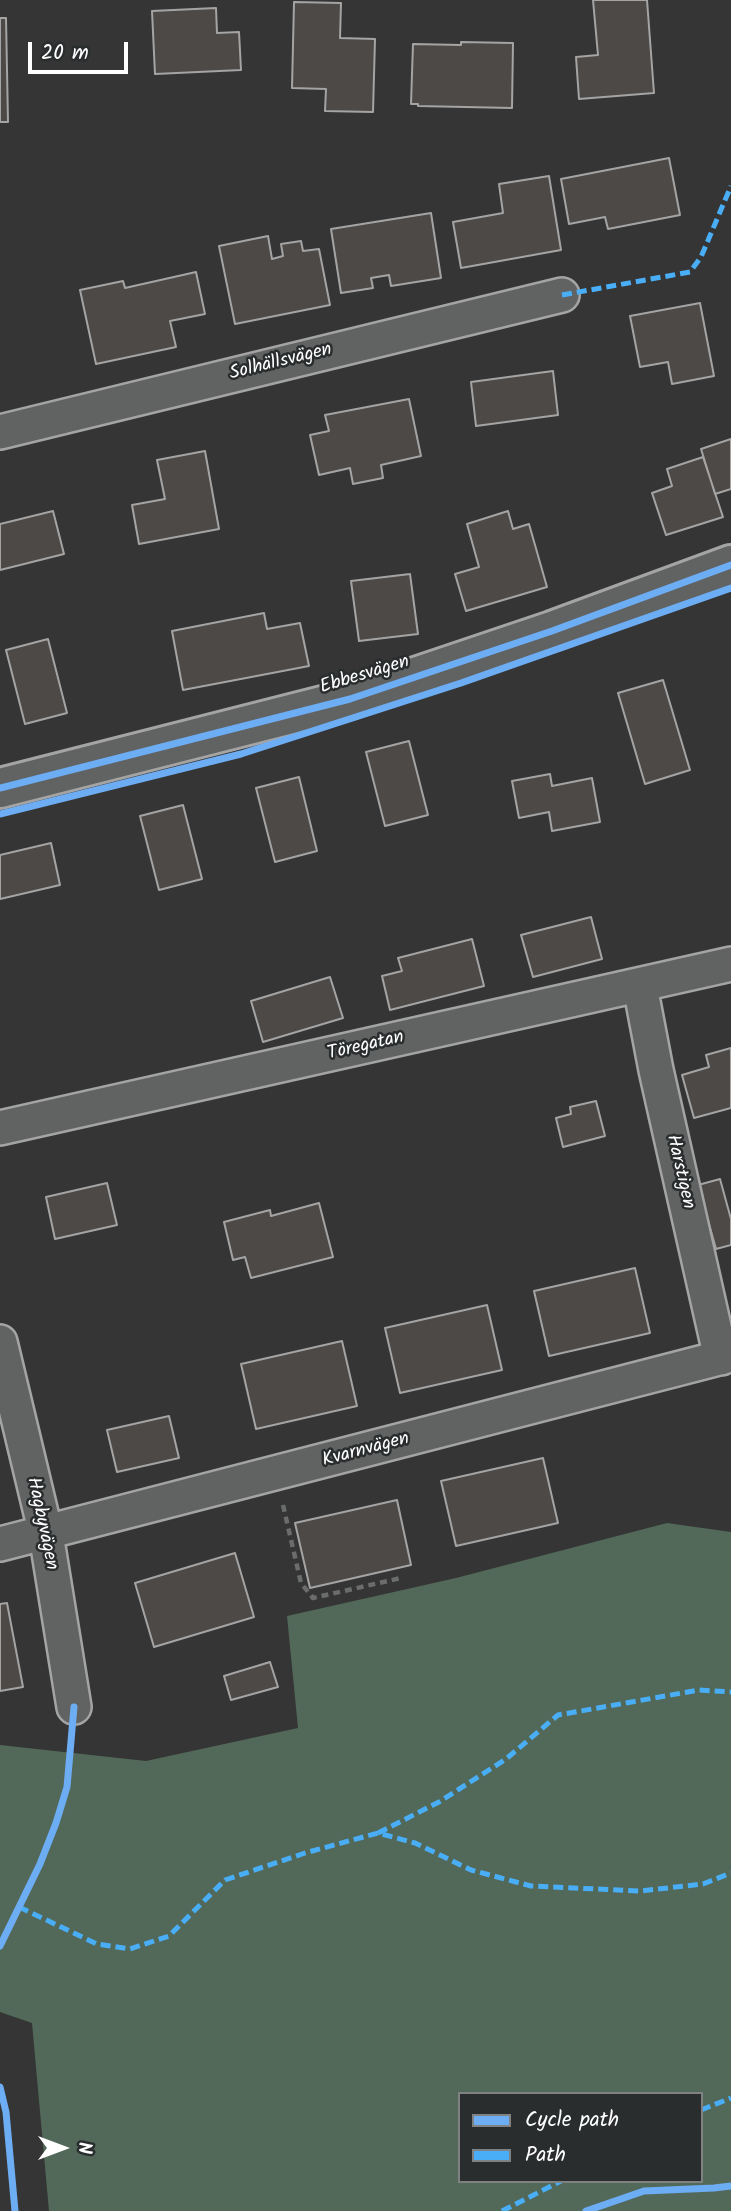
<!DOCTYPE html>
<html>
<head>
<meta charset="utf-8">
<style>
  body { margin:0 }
  #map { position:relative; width:731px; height:2211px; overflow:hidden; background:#353535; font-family:Kalam,sans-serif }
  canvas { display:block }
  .legend { position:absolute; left:458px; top:2092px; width:245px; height:91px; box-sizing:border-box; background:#2a2d2e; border:2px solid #7f8182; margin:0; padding:9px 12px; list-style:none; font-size:21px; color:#fff }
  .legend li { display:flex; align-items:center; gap:14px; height:35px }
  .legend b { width:35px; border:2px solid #7f8182 }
  .north { position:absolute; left:28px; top:2113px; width:70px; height:70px; -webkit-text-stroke:5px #2a2d2e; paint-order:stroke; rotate:90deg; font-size:19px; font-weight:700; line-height:28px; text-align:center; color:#fff }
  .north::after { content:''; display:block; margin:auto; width:24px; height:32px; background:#fff; clip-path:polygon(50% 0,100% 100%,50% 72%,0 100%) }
  .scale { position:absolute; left:28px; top:42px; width:100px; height:32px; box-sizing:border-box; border:4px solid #fff; border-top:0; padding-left:9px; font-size:21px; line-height:24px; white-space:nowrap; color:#fff; -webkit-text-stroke:5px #2a2d2e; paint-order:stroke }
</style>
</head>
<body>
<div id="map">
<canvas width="731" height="2211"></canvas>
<ul class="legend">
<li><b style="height:9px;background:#6dadf4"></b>Cycle path</li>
<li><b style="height:9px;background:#49aef6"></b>Path</li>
</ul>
<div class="north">N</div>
<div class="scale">20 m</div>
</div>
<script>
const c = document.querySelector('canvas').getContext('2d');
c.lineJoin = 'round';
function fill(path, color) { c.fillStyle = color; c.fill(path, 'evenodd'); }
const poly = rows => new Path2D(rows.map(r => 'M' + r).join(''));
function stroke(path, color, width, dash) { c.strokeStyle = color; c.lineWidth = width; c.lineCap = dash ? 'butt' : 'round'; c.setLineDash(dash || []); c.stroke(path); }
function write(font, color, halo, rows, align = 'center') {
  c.font = font + ' Kalam,sans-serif'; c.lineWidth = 5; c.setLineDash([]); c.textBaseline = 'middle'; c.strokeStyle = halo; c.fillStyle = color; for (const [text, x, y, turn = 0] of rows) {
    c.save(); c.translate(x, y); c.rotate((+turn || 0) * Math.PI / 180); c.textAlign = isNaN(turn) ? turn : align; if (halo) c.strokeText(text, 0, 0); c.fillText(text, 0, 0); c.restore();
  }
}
const green = poly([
  [667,1523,731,1532,731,2211,49,2211,32,2023,0,2012,0,1745,146,1761,298,1728,287,1616,456,1578],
  [460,2094,701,2094,701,2181,460,2181]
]);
const building = poly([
  [593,0,647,0,654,93,579,99,576,57,598,55,593,0],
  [294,2,341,3,340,38,375,39,373,112,325,111,326,89,292,88,294,2],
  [216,8,217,33,239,32,241,70,155,74,152,11,216,8],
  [0,18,6,18,8,122,0,122,0,18],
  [461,42,513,43,512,108,418,106,418,104,411,104,413,44,461,45,461,42],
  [669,158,680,215,608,229,605,217,569,224,561,179,669,158],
  [549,176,561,250,461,268,453,222,503,213,499,184,549,176],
  [431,213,441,278,391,286,389,275,371,278,373,288,341,293,331,229,431,213],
  [268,236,272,259,283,256,281,244,301,241,303,251,319,249,330,305,235,324,219,246,268,236],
  [196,272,205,314,170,321,176,347,96,364,80,290,123,281,125,288,196,272],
  [700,303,714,376,672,384,668,362,640,367,630,316,700,303],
  [553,371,558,415,476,426,471,382,553,371],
  [409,399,421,456,381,465,383,478,353,484,350,468,319,475,310,435,329,431,325,415,409,399],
  [731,439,731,489,715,494,701,449,731,439],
  [205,451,219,529,139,544,132,505,165,499,157,460,205,451],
  [703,457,723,517,666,535,652,493,672,486,667,469,703,457],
  [53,511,64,554,0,570,0,524,53,511],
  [508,511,513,529,529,524,547,587,466,611,455,574,479,567,467,524,508,511],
  [410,574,418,634,359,641,351,581,410,574],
  [264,613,267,629,300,623,309,666,183,690,172,631,264,613],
  [48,639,67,713,25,724,6,650,48,639],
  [663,680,690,770,645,784,618,693,663,680],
  [409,741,428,815,385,826,366,752,409,741],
  [550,774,552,786,592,778,600,822,552,831,549,812,519,818,512,781,550,774],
  [299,777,317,851,275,862,256,788,299,777],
  [183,805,202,879,159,890,140,816,183,805],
  [51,843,60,885,0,899,0,855,51,843],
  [591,917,602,959,533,977,521,935,591,917],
  [472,939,484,986,390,1010,382,976,402,971,398,958,472,939],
  [330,977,343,1018,263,1042,251,1001,330,977],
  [731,1048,731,1108,694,1118,682,1075,709,1067,706,1055,731,1048],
  [596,1101,605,1136,563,1147,556,1118,571,1114,570,1107,596,1101],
  [720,1179,731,1219,731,1245,716,1249,698,1185,720,1179],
  [107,1183,117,1225,55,1239,46,1197,107,1183],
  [319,1203,333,1257,251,1278,245,1257,233,1260,224,1222,270,1210,271,1216,319,1203],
  [635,1268,650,1333,549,1356,534,1291,635,1268],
  [487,1305,502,1370,400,1393,385,1328,487,1305],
  [342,1341,357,1406,256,1429,241,1364,342,1341],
  [169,1416,179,1458,117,1472,107,1430,169,1416],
  [543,1458,558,1523,456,1546,441,1481,543,1458],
  [397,1500,411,1565,310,1588,295,1523,397,1500],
  [235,1553,254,1617,154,1647,135,1583,235,1553],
  [7,1603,23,1687,0,1691,0,1604,7,1603],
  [270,1662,278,1687,231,1700,224,1676,270,1662]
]);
const path = poly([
  [283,1505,301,1583,313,1598,401,1578]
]);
const minor = poly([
  [0,432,562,295],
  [640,986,656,1070,721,1358],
  [0,1128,731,964],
  [0,1342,46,1534,74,1707],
  [0,1544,731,1355]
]);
const tertiary = poly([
  [0,788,350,699,552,631,731,565]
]);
const quiet = poly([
  [562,295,690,272,701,257,731,186],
  [378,1833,439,1802,506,1759,558,1715,699,1690,731,1692],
  [19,1907,97,1944,130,1949,169,1936,225,1880,305,1853,378,1833,415,1843,471,1870,531,1886,640,1891,703,1884,731,1873],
  [701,2110,731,2098],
  [502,2211,561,2181]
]);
const cycleway = poly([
  [0,788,350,699,552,631,731,565],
  [0,814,241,754,461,683,731,588],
  [0,1946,40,1864,56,1823,67,1787,74,1707],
  [0,2087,6,2112,15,2211],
  [586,2211,644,2191,714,2188,731,2186]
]);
const streetNames = [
  ["Solhällsvägen",281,363,-14],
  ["Ebbesvägen",365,676,-17],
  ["Töregatan",366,1047,-13],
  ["Harstigen",679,1172,77],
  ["Kvarnvägen",366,1451,-15],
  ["Hagbyvägen",41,1524,78]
];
fill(green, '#52695a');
fill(building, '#4c4947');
stroke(building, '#a4a4a4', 2);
stroke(minor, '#a4a4a4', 38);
stroke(tertiary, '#a4a4a4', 44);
stroke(path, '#6b6c6c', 4.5, [7, 5]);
stroke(minor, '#616262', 33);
stroke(tertiary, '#616262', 38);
stroke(quiet, '#49aef6', 5, [10, 5]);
stroke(cycleway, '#6dadf4', 7);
write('19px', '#fff', '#2a2d2e', streetNames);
</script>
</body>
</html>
